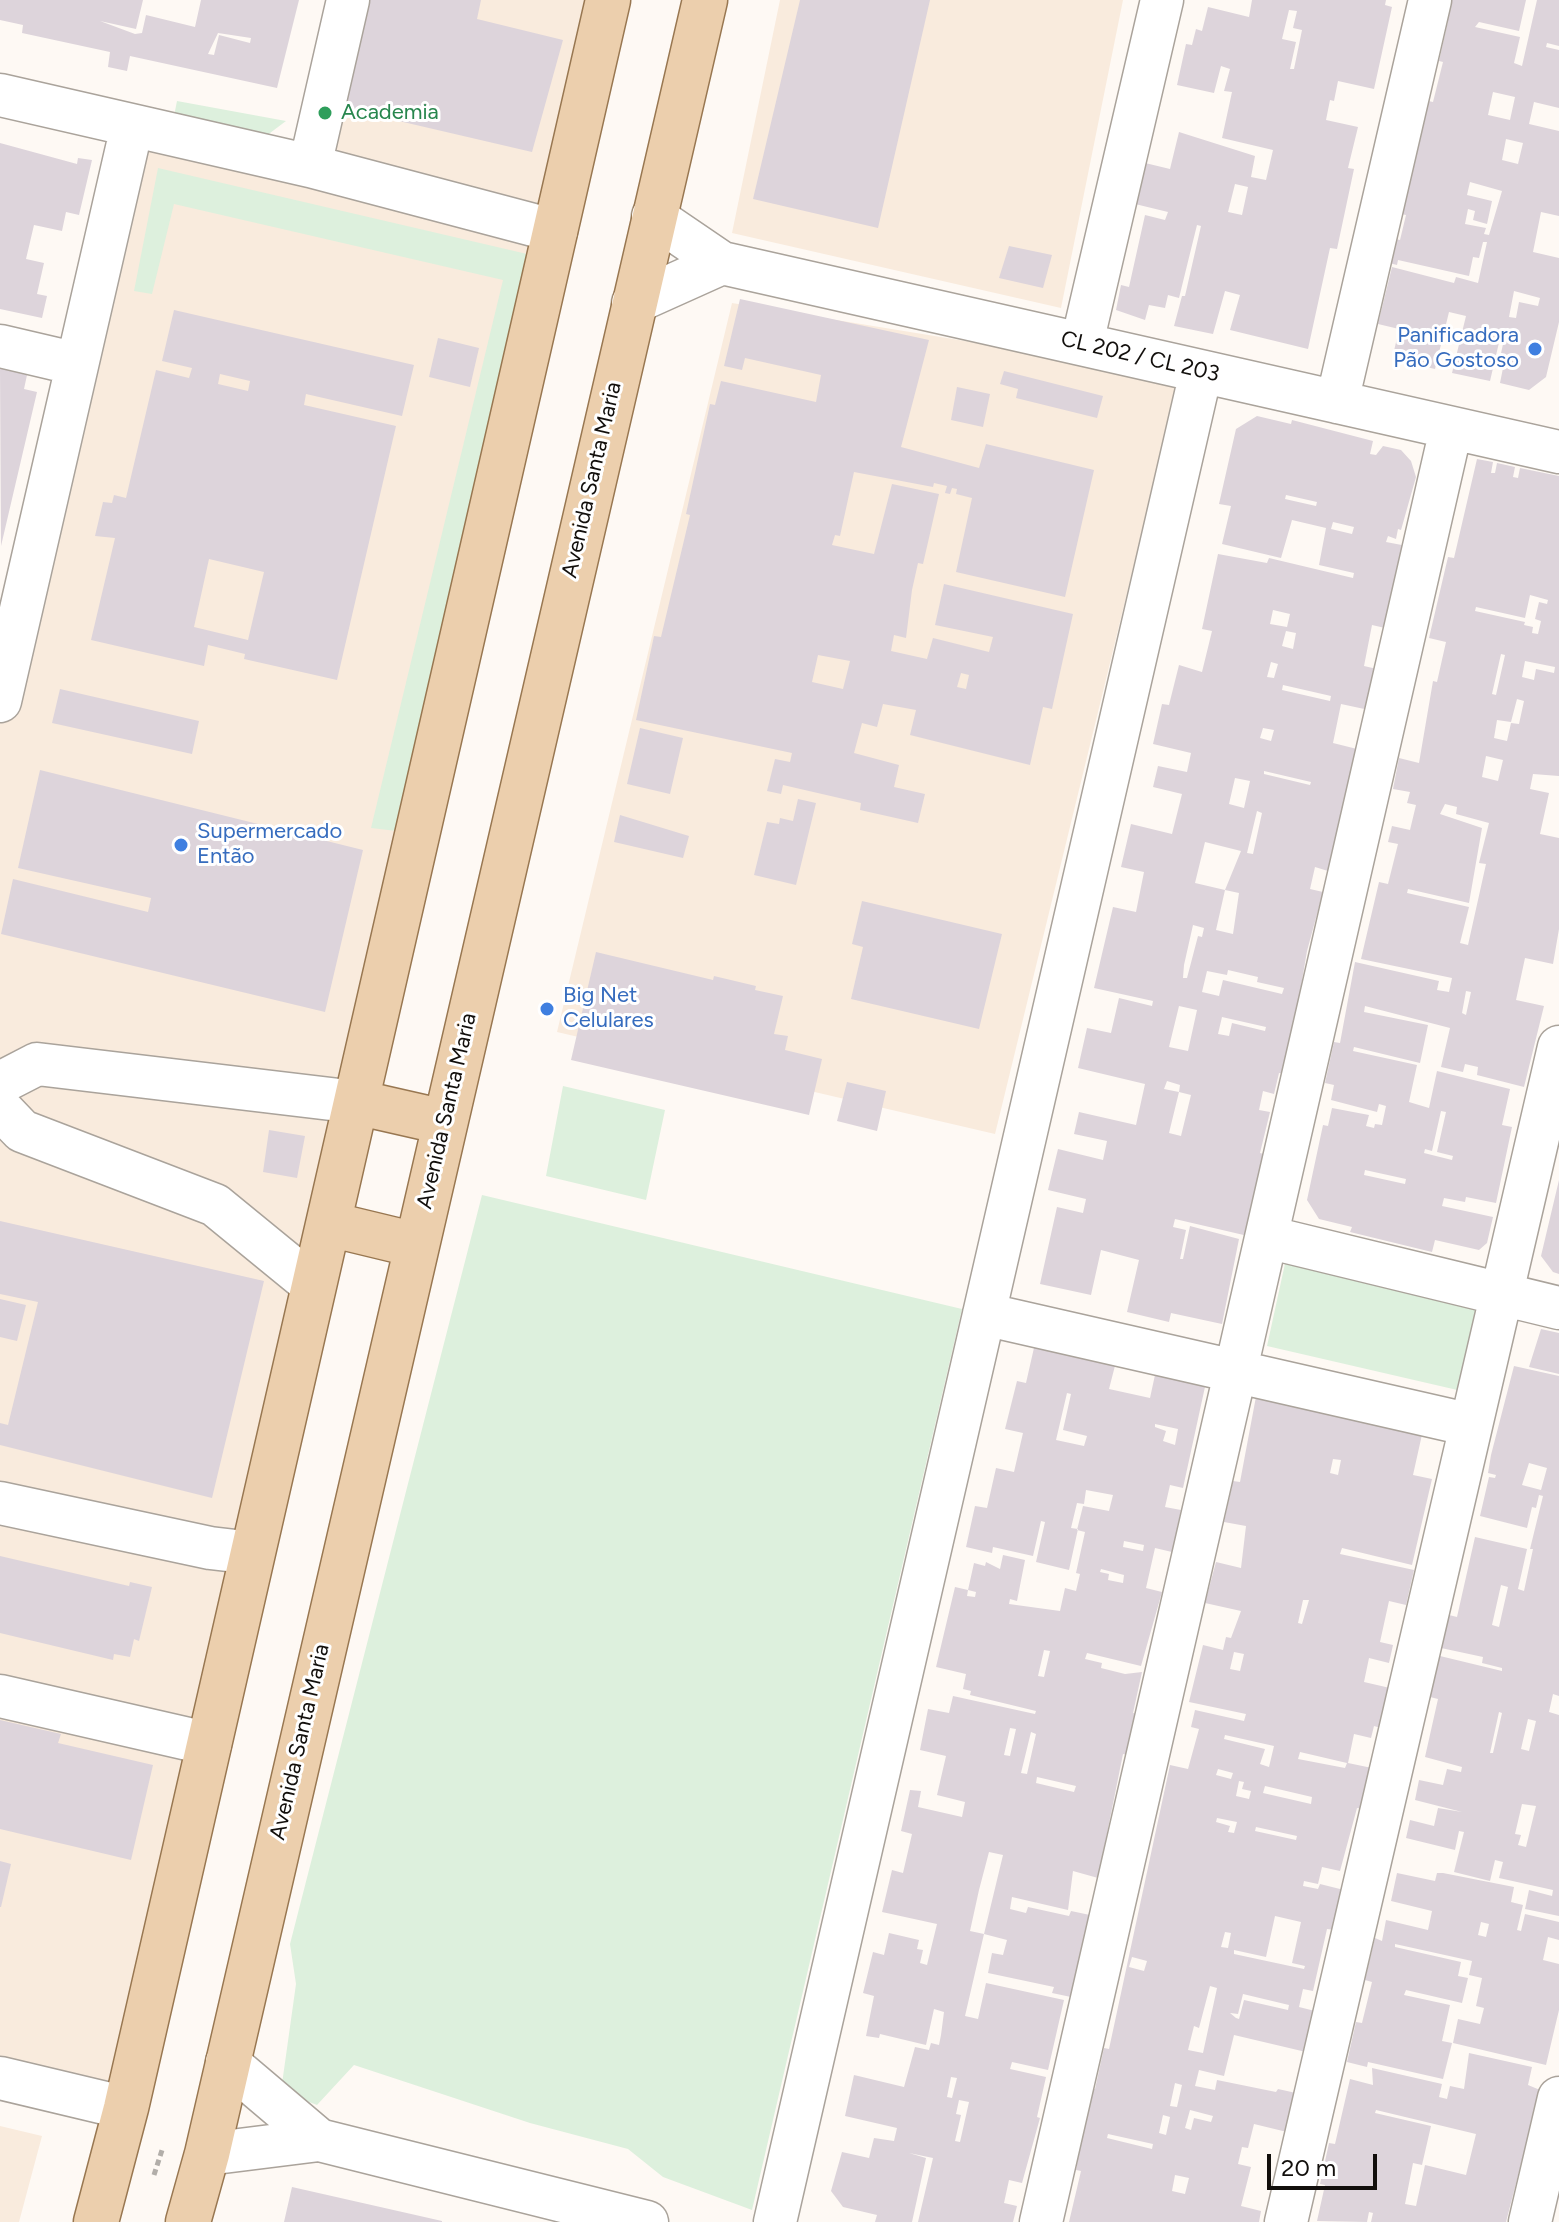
<!DOCTYPE html>
<html>
<head>
<meta charset="utf-8">
<style>
  body { margin:0 }
  #map { position:relative; width:1559px; height:2222px; overflow:hidden; background:#fef9f4; font-family:Figtree,sans-serif }
  canvas { display:block }
  .scale { position:absolute; left:1267px; top:2154px; width:110px; height:36px; box-sizing:border-box; border:4px solid #120f0c; border-top:0; padding-left:10px; font-size:24px; line-height:28px; white-space:nowrap; color:#120f0c; -webkit-text-stroke:6px #fff; paint-order:stroke }
</style>
</head>
<body>
<div id="map">
<canvas width="1559" height="2222"></canvas>
<div class="scale">20 m</div>
</div>
<script>
const c = document.querySelector('canvas').getContext('2d');
c.lineJoin = 'round';
function fill(path, color) { c.fillStyle = color; c.fill(path, 'evenodd'); }
const poly = rows => new Path2D(rows.map(r => 'M' + r).join(''));
function stroke(path, color, width, dash) { c.strokeStyle = color; c.lineWidth = width; c.lineCap = dash ? 'butt' : 'round'; c.setLineDash(dash || []); c.stroke(path); }
function write(font, color, halo, rows, align = 'center') {
  c.font = font + ' Figtree,sans-serif'; c.lineWidth = 6; c.setLineDash([]); c.textBaseline = 'middle'; c.strokeStyle = halo; c.fillStyle = color; for (const [text, x, y, turn = 0] of rows) {
    c.save(); c.translate(x, y); c.rotate((+turn || 0) * Math.PI / 180); c.textAlign = isNaN(turn) ? turn : align; if (halo) c.strokeText(text, 0, 0); c.fillText(text, 0, 0); c.restore();
  }
}
const built = poly([
  [353,0,611,0,126,2108,0,2078,0,702,132,126,315,169],
  [780,0,1123,0,1061,308,732,233],
  [732,303,1180,376,995,1134,557,1032],
  [0,2126,42,2136,19,2222,0,2222]
]);
const green = poly([
  [177,101,286,121,258,142,173,121],
  [158,168,540,257,405,832,371,828,503,280,174,204,152,294,134,291],
  [563,1086,665,1110,646,1200,546,1176],
  [482,1195,962,1309,752,2210,663,2177,628,2149,530,2123,354,2065,317,2105,281,2091,296,1984,290,1944],
  [1286,1259,1484,1305,1466,1392,1267,1346]
]);
const building = poly([
  [0,0,143,0,136,29,100,21,135,34,142,33,146,15,195,27,201,0,299,0,277,88,130,56,127,71,108,67,110,52,22,33,23,25,0,20],
  [218,33,251,38,250,43,219,35,214,55,208,54],
  [368,0,481,0,477,19,563,40,532,152,343,108],
  [800,0,930,0,878,228,753,199],
  [1252,0,1386,0,1385,5,1392,7,1374,89,1338,81,1334,101,1330,100,1326,120,1358,127,1348,168,1354,169,1337,249,1330,248,1308,349,1230,330,1240,295,1225,291,1213,334,1174,326,1182,296,1185,296,1201,226,1197,225,1179,298,1168,295,1165,308,1149,305,1145,320,1116,310,1121,285,1129,287,1145,215,1165,220,1168,212,1131,203,1141,162,1170,169,1179,132,1255,156,1251,177,1266,180,1273,150,1222,138,1232,92,1224,91,1230,69,1221,66,1214,93,1177,85,1186,44,1192,45,1196,29,1202,31,1208,7,1249,17],
  [1289,10,1297,11,1293,28,1302,30,1294,69,1290,69,1296,42,1282,39],
  [1235,184,1248,187,1242,215,1228,212],
  [1436,0,1526,0,1519,31,1479,22,1475,27,1520,37,1514,63,1522,66,1537,0,1559,0,1559,46,1547,43,1546,47,1559,50,1559,108,1534,102,1529,124,1559,131,1559,216,1541,212,1533,252,1559,258,1559,322,1546,377,1529,390,1500,383,1503,368,1498,367,1505,335,1501,334,1490,381,1452,373,1466,316,1449,312,1435,369,1413,364,1414,355,1394,351,1399,329,1378,324,1392,267,1454,283,1456,277,1478,283,1487,242,1483,242,1479,258,1473,257,1469,276,1398,260,1397,265,1381,261,1386,237,1400,240,1406,215,1388,211,1419,99,1433,102,1443,62,1439,61,1448,21,1432,17],
  [1493,92,1515,97,1510,120,1488,115],
  [1506,139,1523,143,1518,164,1502,160],
  [1470,182,1502,191,1489,235,1484,234,1486,228,1465,224,1468,209,1475,211,1473,220,1487,224,1492,201,1467,195],
  [1514,291,1540,298,1538,306,1519,302,1516,318,1509,317],
  [0,143,77,164,78,158,92,160,79,215,66,212,62,231,34,225,26,259,44,263,37,294,47,296,42,318,0,309],
  [1009,246,1052,255,1043,288,999,278],
  [740,299,929,340,901,447,979,468,986,444,1094,470,1065,597,956,572,972,498,956,494,957,489,952,488,950,494,945,493,947,486,934,483,933,487,854,472,840,536,835,535,832,545,874,554,892,484,939,494,923,564,918,563,912,590,906,638,894,635,891,651,927,659,933,638,989,652,993,637,935,625,944,584,1073,614,1052,709,1043,707,1030,765,910,735,916,710,883,704,877,727,862,723,854,753,899,765,894,787,925,794,918,823,860,810,861,803,783,785,781,794,767,791,775,759,790,762,792,753,636,720,654,636,661,637,690,515,686,514,710,404,715,405,721,381,816,402,821,375,745,358,742,370,724,366],
  [818,655,850,661,843,689,812,682],
  [961,673,969,675,966,689,957,687],
  [174,310,414,365,402,416,306,394,304,405,396,426,337,680,244,659,245,654,208,645,204,666,91,640,115,538,95,536,103,502,112,503,114,495,126,498,156,370,189,378,192,368,162,361],
  [220,374,250,381,248,391,218,384],
  [209,559,264,572,248,640,194,627],
  [438,338,479,348,470,387,429,377],
  [0,368,27,375,24,389,37,392,1,546],
  [1004,371,1103,396,1097,418,1016,398,1018,389,1000,384],
  [957,387,990,394,983,427,951,420],
  [1257,416,1291,424,1292,420,1373,441,1370,454,1376,455,1383,446,1401,450,1411,461,1416,477,1401,530,1398,529,1396,539,1388,536,1386,542,1407,546,1385,628,1372,625,1364,666,1377,669,1369,710,1341,704,1333,743,1361,750,1328,871,1315,867,1310,889,1323,892,1307,951,1286,1074,1279,1073,1274,1094,1263,1091,1259,1110,1270,1112,1260,1153,1267,1155,1248,1236,1175,1219,1173,1227,1186,1230,1180,1259,1183,1259,1190,1226,1239,1239,1222,1324,1171,1313,1169,1322,1127,1312,1139,1260,1101,1250,1091,1295,1040,1284,1057,1207,1083,1213,1086,1199,1048,1190,1058,1149,1103,1160,1107,1141,1074,1134,1079,1112,1136,1125,1145,1084,1078,1068,1087,1028,1111,1033,1119,998,1152,1006,1153,1001,1094,988,1113,907,1136,912,1144,872,1121,867,1131,824,1172,834,1182,794,1153,787,1158,766,1187,772,1191,753,1153,744,1162,704,1169,705,1179,665,1202,672,1212,631,1202,629,1218,554,1267,563,1269,558,1353,578,1354,573,1319,565,1326,528,1292,520,1281,558,1222,544,1231,506,1219,504,1236,429],
  [1286,495,1317,502,1316,506,1285,499],
  [1333,522,1354,527,1352,534,1331,529],
  [1273,610,1290,614,1287,627,1270,624],
  [1286,631,1296,633,1293,649,1282,646],
  [1271,662,1278,664,1274,678,1267,677],
  [1283,685,1331,696,1330,701,1282,690],
  [1263,728,1274,730,1271,741,1260,738],
  [1264,771,1311,782,1310,785,1264,774],
  [1235,778,1250,781,1244,808,1229,804],
  [1257,811,1262,813,1253,854,1247,853],
  [1205,842,1241,851,1225,890,1239,893,1233,934,1216,930,1225,890,1195,883],
  [1193,925,1204,928,1202,937,1198,936,1187,978,1183,978,1184,965],
  [1228,970,1258,977,1257,982,1284,988,1282,994,1223,980,1219,996,1202,992,1207,971,1227,975],
  [1179,1006,1197,1010,1188,1051,1169,1047],
  [1222,1017,1266,1027,1265,1031,1232,1023,1229,1036,1218,1034],
  [1167,1081,1180,1085,1179,1092,1191,1095,1181,1136,1169,1133,1179,1092,1164,1089],
  [1477,459,1493,462,1491,473,1495,473,1497,463,1515,467,1513,477,1518,478,1520,468,1559,476,1559,776,1533,774,1530,789,1549,793,1540,834,1559,838,1559,929,1553,964,1525,958,1516,1000,1544,1006,1524,1087,1477,1075,1478,1067,1465,1064,1463,1072,1441,1067,1450,1028,1365,1006,1364,1012,1428,1025,1420,1063,1354,1047,1353,1051,1417,1065,1409,1102,1429,1108,1437,1071,1510,1089,1502,1125,1512,1127,1496,1203,1466,1197,1465,1202,1444,1198,1442,1206,1493,1217,1487,1243,1479,1250,1435,1240,1432,1252,1350,1232,1352,1227,1319,1219,1307,1200,1323,1125,1328,1126,1332,1108,1369,1115,1366,1126,1374,1128,1375,1124,1382,1125,1386,1106,1379,1104,1377,1112,1331,1100,1334,1085,1325,1083,1334,1042,1340,1043,1355,962,1439,981,1437,990,1449,992,1452,978,1361,959,1379,882,1388,884,1398,844,1388,842,1392,826,1410,830,1416,805,1407,803,1410,792,1393,789,1399,758,1419,763,1433,681,1437,682,1446,642,1429,638,1448,557,1454,558],
  [1530,595,1548,600,1547,604,1539,602,1535,619,1541,621,1538,634,1532,633,1533,627,1524,625,1525,622,1475,611,1476,607,1525,618],
  [1501,654,1505,655,1496,695,1492,694],
  [1525,661,1555,667,1554,673,1536,669,1534,680,1522,677],
  [1517,699,1524,701,1519,724,1511,723,1507,741,1494,738,1497,720,1511,722],
  [1486,756,1503,760,1498,781,1482,777],
  [1445,804,1457,807,1456,814,1489,823,1479,863,1486,864,1468,945,1460,943,1469,907,1407,893,1408,889,1469,903,1482,828,1440,814],
  [1466,991,1471,992,1466,1015,1462,1013],
  [1441,1111,1446,1112,1437,1152,1453,1156,1452,1160,1424,1153,1425,1149,1432,1151],
  [1365,1170,1406,1179,1405,1184,1364,1175],
  [60,689,199,721,192,754,52,723],
  [640,728,683,738,670,794,627,784],
  [40,770,363,850,325,1012,1,934,13,879,148,912,151,898,18,868],
  [798,799,816,803,796,885,754,875,767,822,779,824,780,818,793,821],
  [620,815,689,836,683,858,614,842],
  [862,901,1002,934,979,1029,851,999,863,947,852,944],
  [596,952,713,980,714,976,756,986,755,990,783,996,774,1034,788,1036,785,1050,822,1059,809,1115,571,1060],
  [847,1082,886,1091,877,1131,837,1121],
  [269,1130,305,1136,297,1178,263,1172],
  [1559,1180,1559,1274,1553,1272,1541,1256],
  [0,1221,264,1281,212,1498,0,1445,0,1423,8,1425,38,1302,0,1294],
  [0,1299,26,1305,17,1341,0,1337],
  [1541,1329,1559,1333,1559,1374,1529,1367],
  [1036,1339,1117,1358,1109,1389,1150,1398,1158,1361,1208,1373,1183,1488,1170,1485,1165,1507,1181,1510,1172,1552,1155,1548,1146,1588,1162,1592,1141,1666,1087,1653,1085,1659,1102,1663,1101,1668,1125,1674,1142,1672,1133,1713,1138,1714,1128,1755,1123,1754,1098,1878,1073,1871,1068,1910,1012,1897,1010,1909,1026,1913,1028,1907,1069,1916,1071,1911,1090,1915,1071,1997,1052,1993,1054,1987,988,1973,992,1953,1003,1955,1007,1940,984,1934,1003,1855,989,1852,979,1890,970,1931,984,1934,965,2016,978,2019,986,1983,1064,2000,1048,2070,1012,2062,1010,2069,1046,2077,1037,2117,1040,2118,1022,2183,1009,2180,1004,2203,1017,2206,1013,2222,918,2222,933,2158,909,2153,926,2158,912,2222,875,2222,877,2215,843,2207,831,2191,842,2152,869,2158,874,2138,894,2141,897,2128,845,2116,854,2075,904,2087,915,2047,929,2050,931,2043,939,2045,941,2035,944,2012,934,2009,926,2045,880,2034,879,2038,866,2036,874,1996,863,1993,873,1952,884,1955,889,1933,919,1940,917,1949,923,1950,920,1963,927,1965,937,1924,882,1912,892,1870,903,1873,912,1834,901,1831,910,1790,921,1791,918,1807,962,1817,965,1802,937,1795,946,1756,920,1750,928,1709,949,1713,953,1696,1035,1714,1036,1711,970,1695,971,1691,963,1689,966,1674,936,1667,955,1587,968,1590,967,1596,975,1597,976,1592,968,1590,974,1563,985,1566,986,1562,1000,1569,1003,1555,1025,1560,1017,1601,1010,1599,1009,1604,1060,1611,1065,1588,1076,1591,1080,1574,1076,1573,1085,1532,1077,1530,1083,1506,1109,1511,1113,1495,1086,1490,1084,1504,1077,1503,1071,1528,1078,1529,1069,1570,1036,1562,1045,1522,1041,1521,1033,1556,993,1547,992,1553,966,1547,975,1506,987,1508,996,1468,1014,1472,1023,1433,1005,1429,1017,1381,1026,1383],
  [1067,1393,1071,1394,1063,1430,1087,1436,1084,1446,1056,1440],
  [1155,1424,1178,1429,1175,1445,1163,1441,1166,1431,1155,1427],
  [1124,1541,1144,1545,1143,1551,1123,1547],
  [1101,1569,1124,1575,1123,1583,1108,1580,1109,1574,1100,1572],
  [1044,1650,1050,1651,1044,1677,1038,1676],
  [1010,1728,1016,1729,1010,1756,1004,1755],
  [1031,1732,1036,1734,1027,1774,1021,1773],
  [1037,1777,1076,1786,1074,1792,1036,1783],
  [951,2077,957,2078,952,2098,947,2097],
  [959,2100,969,2102,960,2142,955,2141,961,2115,956,2114],
  [1514,1366,1559,1376,1559,1696,1553,1694,1549,1712,1559,1715,1559,1916,1525,1909,1529,1890,1552,1896,1553,1890,1499,1878,1503,1862,1495,1860,1490,1881,1454,1872,1464,1832,1459,1831,1455,1850,1406,1838,1410,1820,1434,1826,1438,1808,1462,1812,1415,1800,1419,1780,1443,1785,1447,1769,1461,1772,1462,1767,1425,1757,1438,1699,1430,1697,1440,1656,1502,1671,1502,1668,1482,1663,1483,1657,1441,1648,1449,1615,1457,1617,1475,1537,1527,1549,1518,1589,1524,1591,1533,1549,1530,1549,1543,1496,1539,1495,1536,1508,1532,1507,1527,1528,1480,1516,1489,1477,1495,1478,1496,1475,1488,1473,1491,1455],
  [1529,1463,1547,1468,1541,1490,1522,1485],
  [1501,1585,1508,1587,1499,1627,1492,1625],
  [1499,1712,1502,1713,1493,1753,1490,1753],
  [1528,1719,1536,1721,1529,1751,1521,1749],
  [1522,1804,1536,1806,1526,1847,1518,1845,1521,1835,1515,1834],
  [1258,1386,1423,1430,1413,1475,1432,1479,1412,1565,1342,1548,1340,1554,1414,1570,1406,1605,1389,1601,1380,1642,1393,1645,1389,1663,1369,1658,1364,1682,1390,1688,1381,1728,1374,1726,1371,1738,1354,1734,1348,1763,1372,1768,1363,1809,1357,1808,1340,1871,1322,1867,1318,1884,1304,1881,1303,1886,1318,1889,1320,1884,1344,1890,1335,1930,1327,1929,1313,1991,1303,1989,1299,2007,1315,2011,1306,2052,1234,2035,1224,2076,1199,2070,1195,2086,1215,2090,1217,2080,1276,2092,1278,2089,1296,2093,1287,2132,1254,2124,1248,2148,1242,2147,1238,2164,1251,2167,1241,2206,1261,2211,1259,2222,1069,2222,1081,2171,1076,2170,1090,2088,1095,2089,1104,2048,1109,2049,1170,1765,1188,1769,1199,1729,1191,1727,1195,1710,1244,1721,1246,1714,1189,1702,1203,1645,1223,1650,1226,1637,1231,1638,1241,1611,1205,1603,1216,1562,1241,1568,1246,1526,1224,1522,1233,1481,1240,1482],
  [1333,1459,1341,1460,1338,1475,1330,1473],
  [1303,1600,1309,1600,1302,1624,1298,1623],
  [1234,1652,1244,1654,1240,1671,1230,1669],
  [1225,1735,1274,1746,1269,1767,1260,1764,1265,1749,1224,1739],
  [1300,1752,1347,1763,1345,1768,1298,1759],
  [1218,1769,1233,1773,1231,1779,1216,1775],
  [1239,1781,1244,1782,1242,1789,1251,1791,1249,1799,1236,1796],
  [1265,1786,1312,1797,1311,1804,1263,1793],
  [1217,1818,1237,1822,1234,1833,1228,1832,1230,1826,1216,1822],
  [1256,1827,1297,1836,1296,1840,1255,1831],
  [1275,1916,1301,1922,1292,1963,1305,1966,1304,1969,1234,1954,1234,1950,1266,1957],
  [1225,1932,1231,1933,1228,1948,1221,1947],
  [1132,1957,1147,1961,1144,1971,1129,1967],
  [1210,1986,1217,1988,1203,2053,1188,2050,1194,2026,1199,2028],
  [1243,1994,1289,2005,1288,2010,1244,2000,1239,2019,1236,2018,1230,2013,1238,2014],
  [1175,2083,1182,2085,1177,2107,1170,2106],
  [1190,2110,1213,2116,1211,2122,1194,2118,1191,2130,1185,2128],
  [1163,2115,1170,2117,1166,2135,1159,2133],
  [1108,2134,1153,2144,1152,2149,1107,2138],
  [1175,2175,1189,2178,1185,2194,1172,2191],
  [0,1556,129,1586,130,1582,152,1587,139,1641,134,1639,130,1657,114,1654,113,1660,0,1633],
  [0,1720,61,1734,58,1743,153,1765,131,1860,0,1829],
  [0,1861,11,1864,1,1907,0,1907],
  [1397,1873,1435,1881,1437,1873,1443,1873,1514,1887,1511,1902,1523,1905,1517,1930,1521,1931,1525,1914,1559,1922,1559,1940,1548,1937,1543,1960,1559,1964,1559,2010,1546,2065,1453,2043,1458,2019,1480,2024,1484,2008,1476,2006,1482,1978,1469,1975,1472,1961,1395,1944,1395,1947,1461,1962,1458,1976,1468,1978,1462,2003,1406,1990,1404,1995,1450,2005,1442,2041,1452,2043,1443,2079,1368,2062,1367,2067,1347,2062,1356,2022,1362,2023,1372,1982,1365,1980,1375,1938,1382,1941,1386,1920,1428,1930,1432,1911,1391,1901],
  [1481,1922,1489,1924,1486,1937,1478,1935],
  [1469,2053,1532,2067,1528,2085,1540,2090,1506,2222,1371,2222,1373,2213,1369,2212,1367,2222,1317,2221,1325,2185,1320,2184,1329,2143,1335,2144,1350,2079,1373,2085,1372,2068,1442,2084,1439,2097,1447,2099,1450,2086,1464,2089],
  [1376,2110,1476,2134,1466,2175,1425,2165,1416,2206,1405,2204,1413,2163,1422,2165,1431,2126,1375,2113],
  [292,2187,442,2221,442,2222,284,2222]
]);
const path = poly([
  [154,2175,163,2147]
]);
const minor = poly([
  [0,95,310,166,556,231],
  [310,166,348,0],
  [653,216,722,263,1559,452],
  [633,303,722,263],
  [1082,343,1162,0],
  [0,346,77,364],
  [1337,402,1430,0],
  [0,701,132,126],
  [0,1083,37,1064,356,1102],
  [0,1108,22,1131,215,1205,314,1286],
  [1267,1237,1559,1308],
  [984,1314,1471,1425],
  [0,1503,210,1548,253,1553],
  [0,1696,210,1744],
  [227,2062,319,2140],
  [0,2078,126,2108],
  [207,2154,319,2140,647,2222],
  [775,2222,1201,372],
  [1041,2222,1451,429],
  [1286,2222,1559,1047],
  [1530,2222,1559,2098]
]);
const major = poly([
  [356,1102,444,1122],
  [329,1224,416,1245],
  [96,2222,126,2108,608,0],
  [188,2222,207,2154,705,0]
]);
const markers = [
  [325,113,8,"#2e9e5b"],
  [1535,349,8,"#3f7fe0"],
  [181,845,8,"#3f7fe0"],
  [547,1009,8,"#3f7fe0"]
];
const leisureNames = [
  ["Academia",341,113]
];
const shopNames = [
  ["Panificadora",1519,336,"right"],
  ["Pão Gostoso",1519,361,"right"],
  ["Supermercado",197,832],
  ["Então",197,857],
  ["Big Net",563,996],
  ["Celulares",563,1021]
];
const streetNames = [
  ["CL 202 / CL 203",1140,357,13],
  ["Avenida Santa Maria",592,480,-77],
  ["Avenida Santa Maria",447,1111,-77],
  ["Avenida Santa Maria",300,1742,-77]
];
fill(built, '#f9ebdd');
fill(green, '#ddf0dd');
fill(building, '#ddd4db');
stroke(minor, '#aaa39b', 45);
stroke(major, '#987751', 47);
stroke(path, '#b2aea9', 5, [6, 4]);
stroke(minor, '#fff', 42);
stroke(major, '#eccfad', 44);
for (const [x, y, r, color] of markers) { const dot = new Path2D(); dot.arc(x, y, r, 0, 2 * Math.PI); c.fillStyle = color; c.fill(dot); stroke(dot, '#fff', 3); }
write('22px', '#27864d', '#fff', leisureNames, 'left');
write('22px', '#366cbe', '#fff', shopNames, 'left');
write('22px', '#120f0c', '#fff', streetNames);
</script>
</body>
</html>
